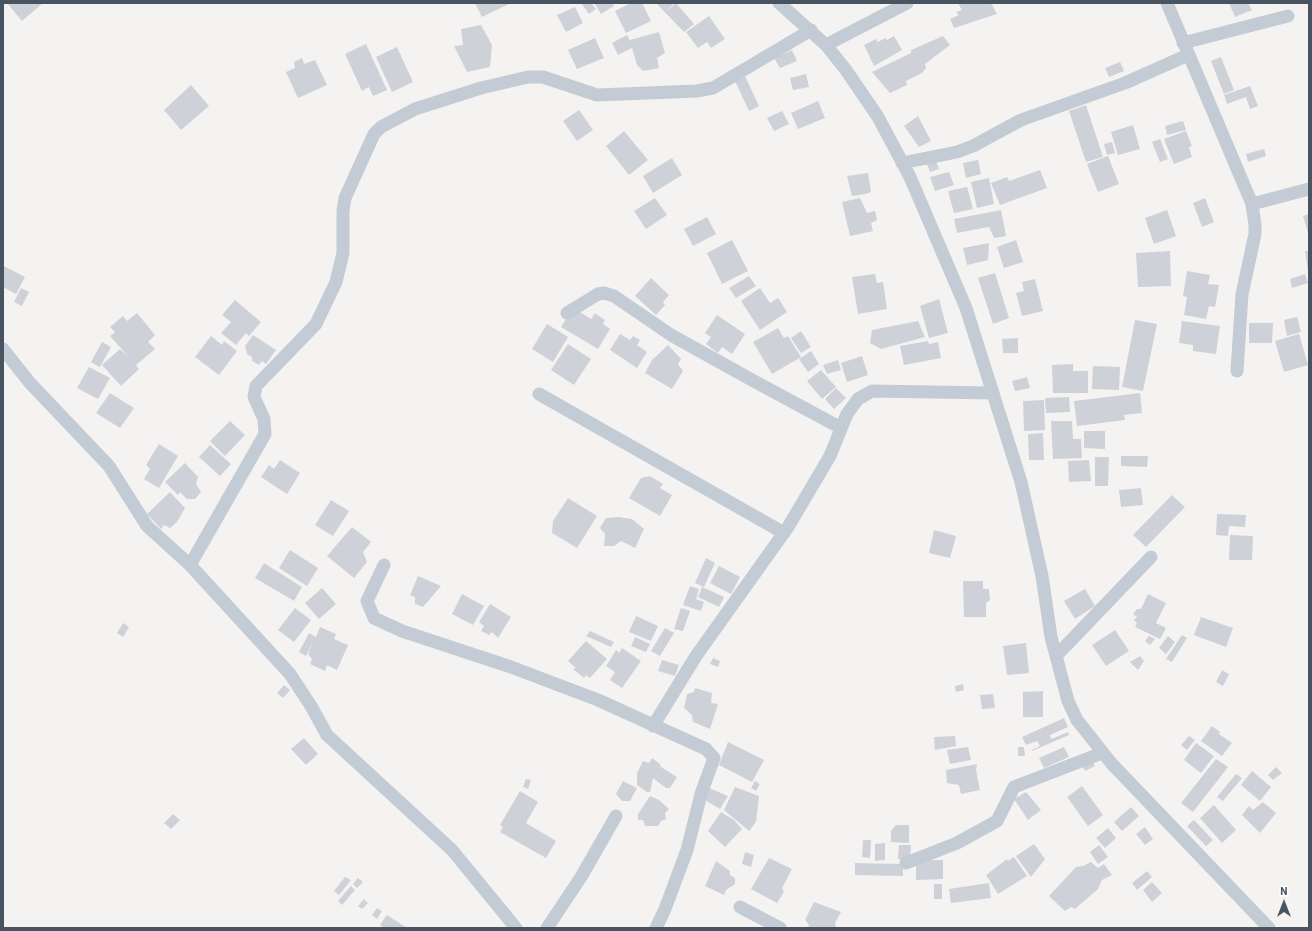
<!DOCTYPE html>
<html>
<head>
<meta charset="utf-8">
<style>
  body { margin:0 }
  #map { position:relative; width:1312px; height:931px; overflow:hidden; background:#f5f3f2; font-family:Barlow,sans-serif }
  canvas { display:block }
  .frame { position:absolute; inset:0; border:4px solid #495461; pointer-events:none }
  .north { position:absolute; left:1264px; top:883px; width:40px; height:40px; -webkit-text-stroke:3px #fff; paint-order:stroke; rotate:0deg; font-size:11px; font-weight:700; line-height:16px; text-align:center; color:#495461 }
  .north::after { content:''; display:block; margin:auto; width:14px; height:18px; background:#495461; clip-path:polygon(50% 0,100% 100%,50% 72%,0 100%) }
</style>
</head>
<body>
<div id="map">
<canvas width="1312" height="931"></canvas>
<div class="frame"></div>
<div class="north">N</div>
</div>
<script>
const c = document.querySelector('canvas').getContext('2d');
c.lineJoin = 'round';
function fill(path, color) { c.fillStyle = color; c.fill(path, 'evenodd'); }
const poly = rows => new Path2D(rows.map(r => 'M' + r).join(''));
function stroke(path, color, width, dash) { c.strokeStyle = color; c.lineWidth = width; c.lineCap = dash ? 'butt' : 'round'; c.setLineDash(dash || []); c.stroke(path); }
const building = poly([
  [7,3,43,3,22,21],
  [475,3,511,3,482,17],
  [581,3,591,3,596,9,589,14],
  [597,3,612,3,614,6,601,14,595,4],
  [631,3,642,3,651,21,626,33,615,11],
  [656,3,674,3,666,11,676,3,694,24,684,32],
  [958,3,991,3,997,14,954,28,950,19,959,15,956,12,962,10],
  [1229,3,1248,3,1252,10,1235,17],
  [575,7,583,23,566,32,557,15],
  [709,16,725,39,711,48,707,42,698,48,686,32],
  [481,25,492,45,490,67,467,72,454,46,463,45,461,29],
  [659,32,665,53,657,58,659,68,643,71,637,65,632,48,618,55,612,43,627,35,631,43,630,40],
  [894,36,902,50,874,66,864,45,876,39,878,42,885,38,887,40],
  [943,36,950,45,925,64,926,68,922,73,906,81,907,85,890,93,872,72,911,53,911,50],
  [595,38,604,58,577,69,568,50],
  [366,44,387,90,373,96,369,87,362,91,345,54],
  [397,47,413,82,392,92,376,57],
  [792,50,797,61,780,68,774,58],
  [1221,57,1234,90,1224,94,1211,61],
  [302,58,304,64,315,60,327,85,298,98,286,72,295,68,294,62],
  [1120,62,1124,71,1109,77,1105,68],
  [806,74,809,87,793,90,790,78],
  [745,76,759,106,749,111,735,81],
  [191,85,209,106,181,130,164,110],
  [1250,86,1258,106,1250,109,1246,97,1227,104,1224,95],
  [818,101,825,118,798,129,791,113],
  [1086,105,1103,157,1086,162,1069,111],
  [579,110,593,130,577,141,563,121],
  [782,111,789,124,774,131,767,118],
  [918,116,931,141,919,147,904,126],
  [1183,121,1186,130,1167,135,1165,126],
  [1133,125,1140,149,1118,155,1111,132],
  [624,131,648,160,629,175,606,146],
  [1186,131,1192,146,1189,147,1192,157,1174,164,1164,139],
  [1160,139,1168,159,1160,162,1152,142],
  [1112,142,1115,153,1107,155,1104,144],
  [1264,149,1266,156,1248,162,1246,154],
  [1108,156,1119,184,1098,192,1087,164],
  [672,158,682,175,653,193,643,176],
  [935,158,939,169,930,172,926,162],
  [978,160,981,174,966,178,963,163],
  [1040,170,1047,188,1000,205,991,183,1007,177,1009,181],
  [949,172,954,185,935,191,930,177],
  [868,173,871,192,866,194,852,196,847,176],
  [989,178,994,204,977,208,971,182],
  [967,187,973,209,954,213,948,191],
  [655,198,667,215,646,229,634,211],
  [860,198,867,213,875,211,877,220,871,223,873,231,850,236,842,202],
  [1205,198,1214,222,1202,227,1193,203],
  [1001,210,1006,236,994,238,989,227,957,233,954,219],
  [1167,210,1176,236,1154,244,1145,218],
  [1309,214,1309,236,1303,216],
  [707,217,716,234,693,246,684,229],
  [732,240,748,271,722,284,707,253],
  [1016,240,1023,262,1004,268,997,247],
  [989,243,988,260,967,265,963,248],
  [1170,251,1171,286,1138,287,1136,253],
  [1305,251,1309,251,1309,271,1308,271],
  [4,266,25,277,16,294,3,287],
  [1187,271,1210,275,1208,284,1219,285,1215,307,1209,306,1206,319,1184,315,1187,297,1183,296],
  [995,273,1009,318,993,324,978,278],
  [875,274,877,283,883,282,887,309,858,314,852,277],
  [1305,274,1308,283,1292,288,1290,279],
  [749,276,756,286,736,298,729,288],
  [651,278,669,295,663,302,665,305,656,315,635,296],
  [1035,279,1043,311,1022,316,1016,293,1024,291,1022,282],
  [21,288,29,292,22,306,14,302],
  [760,288,770,303,778,298,787,312,760,330,741,301],
  [939,299,948,333,929,338,920,306],
  [235,300,261,322,249,336,246,333,236,345,221,333,231,322,222,315],
  [573,308,591,319,595,313,605,320,603,324,610,329,598,349,561,327],
  [137,313,155,335,148,342,155,349,136,365,139,369,121,386,102,365,120,349,128,356,110,336,115,332,110,327,123,316,127,321],
  [717,315,745,334,732,354,722,347,718,353,706,344,711,337,705,333],
  [1297,317,1301,332,1287,336,1284,320],
  [1135,320,1157,324,1143,391,1122,387],
  [918,321,925,337,881,349,870,343,872,330],
  [1182,321,1220,326,1216,354,1193,351,1193,345,1179,343],
  [1249,323,1273,323,1272,343,1249,343],
  [547,324,568,337,553,362,532,349],
  [778,328,784,338,788,336,801,357,772,374,753,342],
  [801,331,811,347,801,353,791,338],
  [620,334,630,340,633,336,640,340,637,345,647,352,637,368,610,350],
  [1299,334,1308,365,1284,372,1275,341],
  [253,335,276,350,266,364,262,361,259,365,252,361,252,357,247,354,245,346],
  [211,336,222,345,224,341,237,351,219,375,195,357],
  [1018,338,1018,353,1003,353,1002,339],
  [928,341,929,344,938,342,941,358,904,365,900,346],
  [102,342,111,347,100,367,91,362],
  [568,344,591,359,574,385,551,370],
  [668,345,681,359,678,364,683,371,672,389,645,373,652,360],
  [811,351,819,364,808,372,799,359],
  [862,356,868,375,847,382,841,363],
  [838,360,841,370,827,374,823,365],
  [1073,364,1073,371,1088,371,1088,393,1053,393,1052,365],
  [1093,366,1120,367,1119,390,1092,389],
  [89,367,110,378,98,399,77,388],
  [821,370,836,387,822,399,807,381],
  [1027,377,1030,388,1015,391,1012,381],
  [836,388,846,398,834,409,825,399],
  [110,393,134,408,120,428,96,413],
  [1140,393,1142,413,1124,415,1125,420,1077,426,1074,401],
  [1069,397,1070,412,1046,413,1045,398],
  [1044,400,1045,430,1024,431,1023,401],
  [230,421,245,435,225,456,210,441],
  [1051,421,1072,421,1073,439,1081,439,1082,458,1053,459],
  [1084,431,1105,431,1105,449,1084,448],
  [1043,433,1044,460,1029,460,1028,434],
  [159,444,178,456,159,488,144,479,150,469,146,465],
  [210,445,231,464,220,476,199,457],
  [1121,456,1148,456,1147,467,1121,466],
  [1095,457,1109,457,1108,486,1095,486],
  [280,460,300,473,287,494,261,477,269,465,274,469],
  [1089,460,1091,481,1069,482,1068,461],
  [185,463,198,477,196,484,201,492,195,499,187,499,180,492,178,495,165,482],
  [650,476,663,484,660,488,672,495,660,516,629,498,641,478],
  [1141,488,1143,505,1121,507,1119,490],
  [170,492,185,508,177,522,170,528,164,525,161,529,147,514],
  [1172,495,1185,507,1146,547,1133,535],
  [568,498,597,516,577,548,552,533,553,521],
  [331,500,349,511,333,536,315,525],
  [1217,514,1246,515,1245,527,1229,526,1228,536,1216,535],
  [619,517,632,519,644,529,635,548,621,541,614,546,604,546,605,534,600,528,606,518],
  [352,527,371,542,363,552,367,562,354,578,327,556],
  [934,530,956,536,950,558,929,553],
  [1230,535,1253,536,1252,560,1229,560],
  [290,550,318,568,307,586,279,568],
  [706,558,715,563,704,587,695,583],
  [264,563,302,587,294,601,255,578],
  [719,566,740,577,731,594,710,583],
  [418,576,441,586,423,607,415,604,415,597,410,595],
  [963,581,983,581,983,589,989,589,990,600,986,603,986,617,964,617],
  [690,586,699,589,696,599,704,602,701,611,683,605],
  [702,587,724,597,719,607,698,597],
  [322,588,336,604,319,619,305,603],
  [1085,589,1095,606,1075,619,1064,601],
  [462,594,484,606,473,625,452,614],
  [1148,594,1166,603,1156,623,1166,628,1160,639,1135,627,1137,623,1134,620,1137,617,1133,614,1137,609,1141,609],
  [490,604,511,617,498,638,492,632,489,635,481,631,484,626,479,622],
  [295,608,311,620,294,642,278,630],
  [681,608,690,611,683,631,674,629],
  [636,616,658,626,651,641,629,632],
  [1201,617,1233,628,1226,647,1194,635],
  [123,623,129,627,123,637,117,633],
  [320,627,336,634,334,639,348,645,337,670,327,665,325,671,310,664,312,659,308,654,313,641,306,656,299,652,309,633,316,637],
  [665,628,674,633,660,656,651,651],
  [1115,630,1129,651,1106,666,1092,645],
  [590,631,614,642,611,647,586,636],
  [1182,635,1187,638,1172,662,1166,659],
  [1149,636,1155,639,1150,645,1145,641],
  [1168,636,1175,642,1166,654,1159,648],
  [635,637,650,644,646,652,631,646],
  [586,641,607,659,590,678,586,675,584,678,573,669,576,668,568,661],
  [1026,643,1029,673,1007,675,1003,646],
  [622,648,641,661,622,688,610,680,615,672,606,666,616,650,619,653],
  [1140,656,1144,661,1138,670,1130,662],
  [713,658,720,661,718,667,710,664],
  [662,660,679,665,675,676,658,671],
  [1222,670,1229,674,1223,686,1216,682],
  [963,684,964,690,956,692,955,686],
  [284,685,290,690,283,698,277,693],
  [695,688,712,693,711,703,718,704,710,729,693,722,692,715,684,708,687,694,694,692],
  [1043,691,1043,717,1023,717,1023,692],
  [993,694,995,708,982,709,980,695],
  [1064,718,1068,727,1050,735,1051,739,1068,732,1069,735,1032,751,1032,750,1040,746,1037,741,1026,745,1022,737],
  [1212,726,1220,732,1219,734,1232,743,1222,756,1201,741],
  [955,736,956,746,935,750,934,737],
  [1189,736,1195,740,1187,750,1181,745],
  [304,738,318,754,306,765,291,749],
  [728,742,764,760,752,782,719,765],
  [1196,743,1214,756,1201,773,1184,760],
  [968,747,971,760,950,764,947,750],
  [1018,747,1024,747,1025,756,1018,756],
  [1064,747,1069,757,1044,768,1039,758],
  [652,758,660,764,661,767,677,777,670,788,666,788,653,778,650,792,647,792,637,785,637,773,643,761,649,763],
  [1091,759,1095,766,1085,771,1082,765],
  [1216,759,1228,767,1193,812,1181,803],
  [977,764,976,770,980,790,961,794,959,785,947,783,946,770],
  [1276,767,1282,773,1273,780,1268,775],
  [1252,771,1271,787,1260,801,1241,785],
  [1236,774,1242,778,1223,801,1217,797],
  [526,779,531,780,528,789,523,787],
  [623,781,637,788,630,801,622,801,616,794],
  [755,781,760,784,756,791,751,788],
  [1082,786,1103,815,1088,826,1067,797],
  [735,787,759,796,756,822,749,831,724,810],
  [709,788,728,796,720,809,703,799],
  [520,791,538,802,526,823,556,841,546,858,500,832,503,827,500,825],
  [1026,792,1041,810,1028,820,1014,799],
  [650,796,659,800,669,809,665,813,666,819,661,821,658,826,645,826,643,820,638,820,638,814],
  [1263,802,1276,813,1260,833,1242,815,1249,806,1253,810],
  [1214,805,1236,830,1222,843,1200,818],
  [1131,807,1139,816,1122,831,1114,822],
  [721,812,734,820,742,829,725,847,708,831],
  [173,814,180,820,171,829,164,823],
  [1194,820,1213,840,1206,846,1187,826],
  [896,825,909,825,909,843,891,842,891,831],
  [1145,827,1153,839,1145,845,1136,834],
  [1108,828,1116,838,1105,848,1096,838],
  [863,840,871,840,870,858,862,857],
  [885,843,885,860,875,861,875,844],
  [1034,844,1045,859,1031,877,1016,856],
  [899,845,911,845,910,860,898,859],
  [1099,845,1108,857,1098,864,1090,852],
  [745,852,754,855,751,867,742,864],
  [1014,857,1027,876,998,894,986,875,1007,859,1008,861],
  [769,858,792,869,782,888,784,892,777,903,751,889],
  [916,860,943,860,943,879,916,880],
  [716,861,730,871,730,875,735,878,735,884,726,890,724,895,705,886],
  [1091,862,1098,868,1104,864,1112,875,1102,880,1098,889,1075,909,1071,907,1065,911,1049,896,1076,867,1083,866],
  [855,863,903,864,903,876,855,875],
  [1147,871,1152,877,1137,890,1132,883],
  [345,877,351,880,339,895,334,891],
  [358,878,363,882,357,888,353,884],
  [1152,882,1162,893,1152,902,1143,890],
  [989,883,991,898,951,903,949,889],
  [934,884,942,884,942,899,934,899],
  [351,886,355,890,342,905,338,901],
  [364,899,368,903,362,909,358,906],
  [814,902,841,912,835,923,836,928,808,928,809,925,805,920],
  [377,908,382,911,377,919,372,915],
  [387,915,407,928,385,928,380,925]
]);
const minor = poly([
  [779,3,826,45,846,70,878,117,910,177,966,308,1021,482,1042,576,1051,637,1068,701,1077,720,1112,764,1269,928],
  [1167,3,1252,204,1255,225,1255,234,1242,294,1237,371],
  [1183,43,1288,16],
  [826,45,907,3],
  [902,163,957,152,973,146,1021,120,1125,83,1188,55],
  [1252,204,1309,189],
  [567,313,598,294,604,293,614,296,671,335,752,380,841,428],
  [3,349,30,383,109,466,147,526,190,565,290,674,311,706,327,735,452,850,516,928],
  [539,394,784,533],
  [190,565,265,434,264,419,254,397,256,386,316,324,336,282,343,253,343,211,345,198,374,134,381,127,415,109,481,88,528,77,543,77,597,95,697,91,713,88,811,30],
  [384,565,367,601,374,618,402,631,511,667,598,700,706,749,714,758,701,794,687,850,665,909,656,928],
  [1057,655,1151,557],
  [653,726,696,656,788,527,830,456,847,414,858,399,872,391,993,393],
  [906,863,957,843,997,821,1014,787,1102,753],
  [740,907,780,928],
  [547,928,581,877,616,816]
]);
fill(building, '#ced1d8');
stroke(minor, '#c3ccd4', 13);
</script>
</body>
</html>
